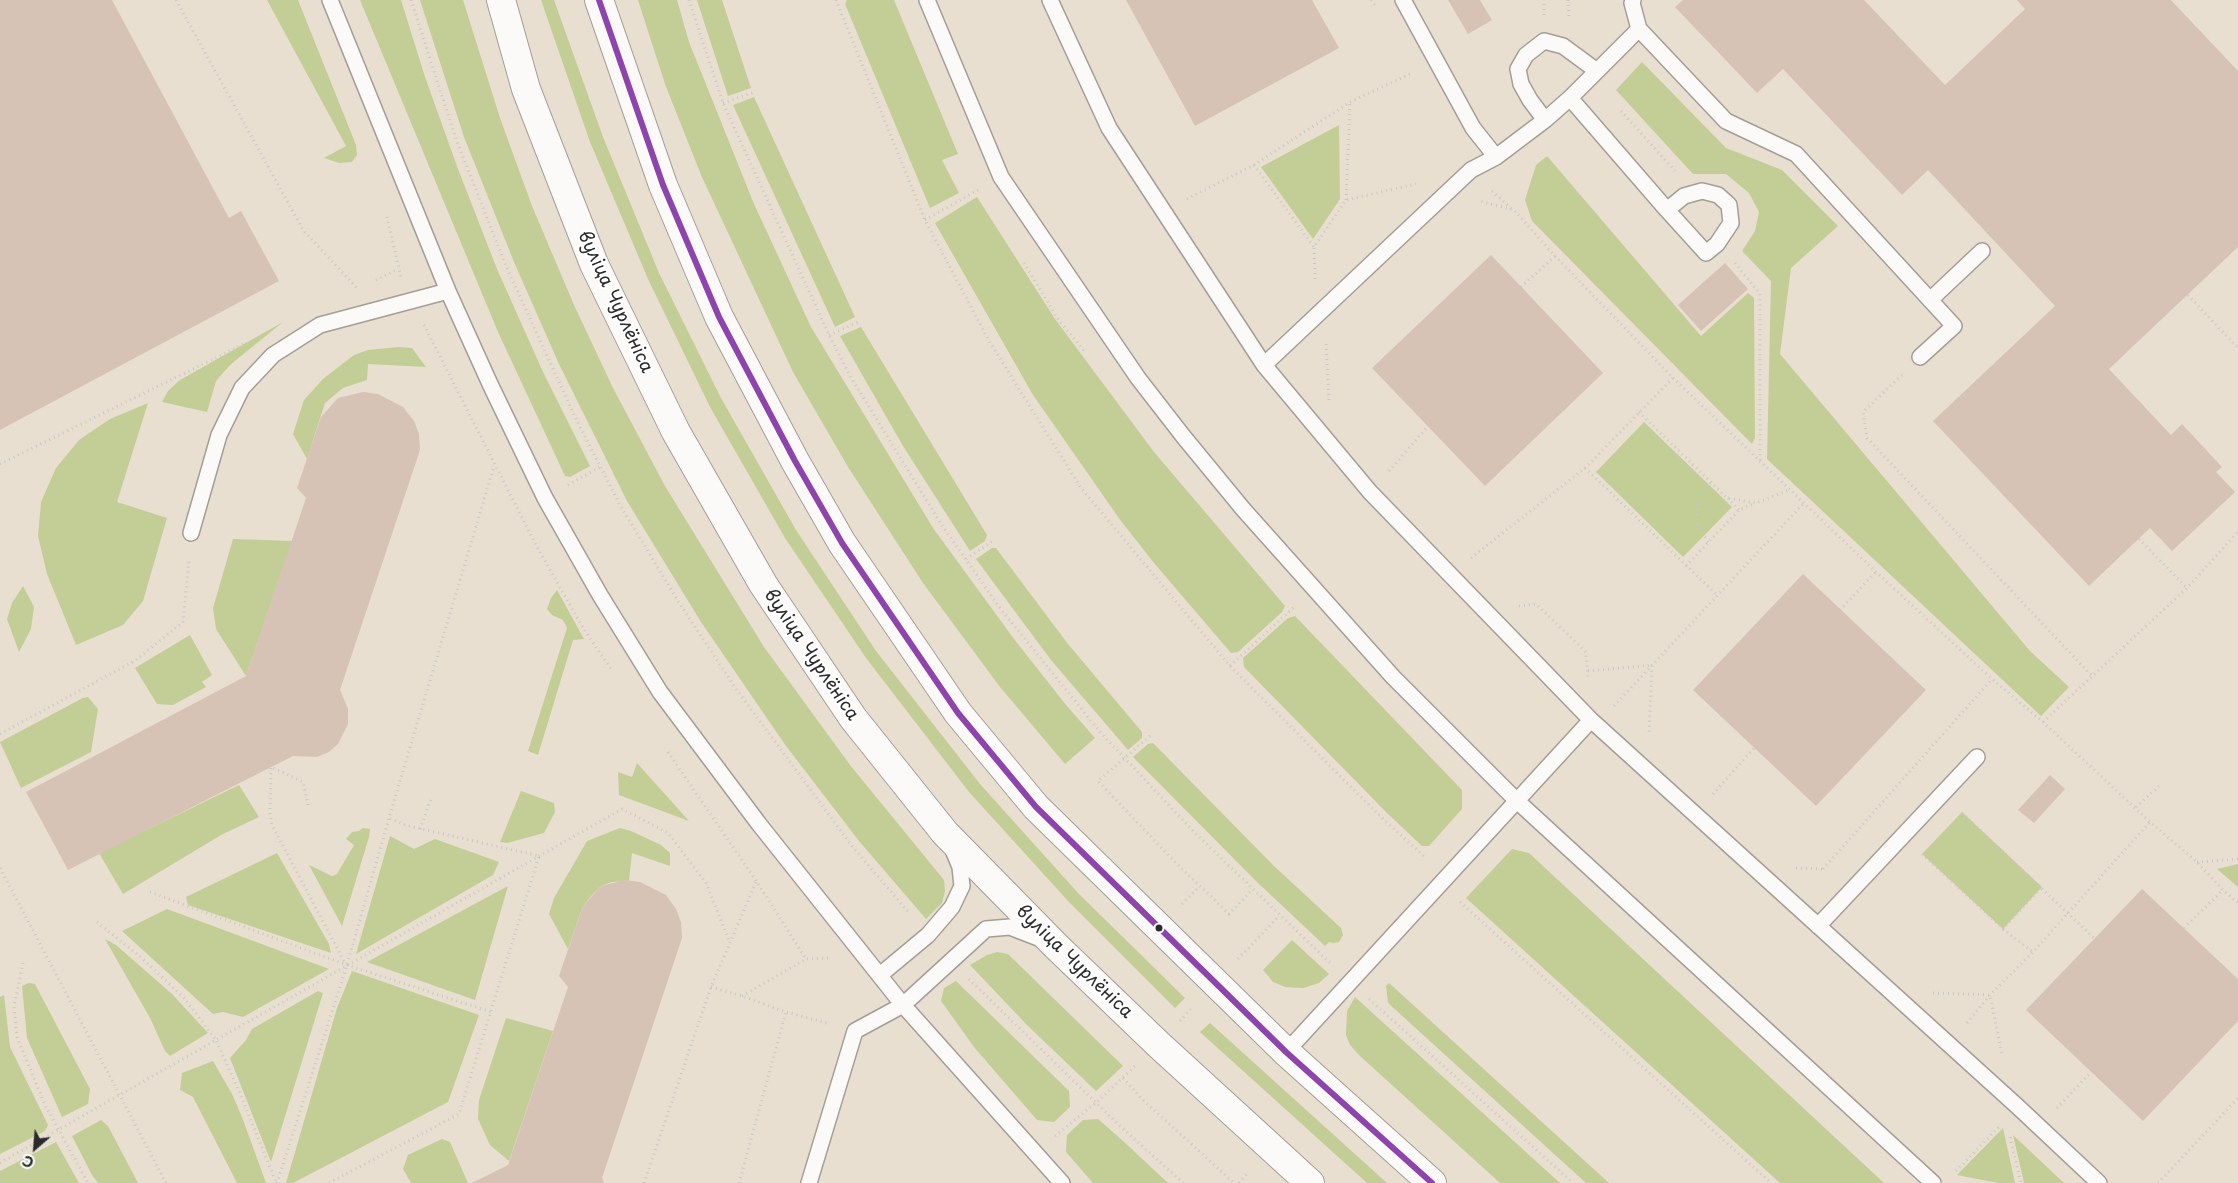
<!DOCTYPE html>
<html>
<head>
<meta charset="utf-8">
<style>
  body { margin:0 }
  #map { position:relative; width:2238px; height:1183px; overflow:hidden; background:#e8dfd0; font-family:"Playpen Sans",sans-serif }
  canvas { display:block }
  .north { position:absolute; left:10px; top:1123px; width:50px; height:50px; -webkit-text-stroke:4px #fff; paint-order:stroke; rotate:207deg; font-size:14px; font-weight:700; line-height:20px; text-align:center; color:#2b2b2b }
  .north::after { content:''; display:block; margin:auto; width:18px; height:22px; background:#2b2b2b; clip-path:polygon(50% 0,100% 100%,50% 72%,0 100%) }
</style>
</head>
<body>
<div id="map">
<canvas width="2238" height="1183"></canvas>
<div class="north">С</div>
</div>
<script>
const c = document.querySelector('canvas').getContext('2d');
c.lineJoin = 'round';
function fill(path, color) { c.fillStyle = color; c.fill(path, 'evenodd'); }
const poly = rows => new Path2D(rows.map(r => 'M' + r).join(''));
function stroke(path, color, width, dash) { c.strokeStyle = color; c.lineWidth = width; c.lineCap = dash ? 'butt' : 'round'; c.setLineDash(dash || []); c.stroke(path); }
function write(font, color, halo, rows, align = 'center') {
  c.font = font + ' "Playpen Sans",sans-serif'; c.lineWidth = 4; c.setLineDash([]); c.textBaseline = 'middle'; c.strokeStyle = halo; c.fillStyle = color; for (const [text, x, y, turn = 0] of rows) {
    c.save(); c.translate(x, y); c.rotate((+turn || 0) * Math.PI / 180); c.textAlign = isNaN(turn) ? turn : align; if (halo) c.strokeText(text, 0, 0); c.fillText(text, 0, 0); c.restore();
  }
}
const green = poly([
  [267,0,298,0,356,145,357,155,352,162,339,163,324,158,346,146],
  [360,0,401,0,425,77,458,169,497,269,543,372,590,466,570,477,565,476,498,332],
  [420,0,463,0,500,118,532,206,574,305,613,388,665,486,764,647,850,765,944,880,945,891,942,903,926,919,859,841,786,746,701,622,627,501,559,364,514,262,464,137],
  [541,0,554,0,603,137,659,273,721,398,796,530,876,651,980,784,1078,893,1185,998,1175,1008,1069,902,969,792,866,658,785,538,710,407,648,279,590,142],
  [638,0,677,0,689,42,754,204,811,327,933,528,1014,639,1066,705,1095,738,1065,764,1000,687,923,583,848,467,793,372,701,175,665,84],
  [697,0,722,0,751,88,728,96],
  [847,0,894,0,958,154,942,160,959,193,930,208,845,4],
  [1642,62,1726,148,1782,170,1838,226,1791,268,1780,354,2030,651,2069,687,2041,716,1767,459,1771,281,1742,251,1755,231,1759,212,1749,193,1726,174,1693,174,1616,90],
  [754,97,855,317,835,327,733,105],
  [1339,125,1340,199,1313,239,1261,167],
  [1547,156,1701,336,1748,293,1754,298,1755,438,1752,444,1532,221,1525,200,1536,165],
  [977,197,1055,319,1154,452,1285,606,1282,612,1238,652,1231,653,1154,563,1121,521,1033,395,935,223],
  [283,322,230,365,216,381,207,412,162,402,168,391,180,380],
  [861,327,987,535,985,541,970,551,903,446,840,336],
  [399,347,412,348,426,367,368,364,367,380,343,388,325,403,307,459,293,434,304,400,323,379,354,355,368,350],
  [148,403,117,502,167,518,143,601,123,625,76,645,47,574,38,536,41,502,56,468,79,440,110,419],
  [1644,422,1732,507,1683,557,1596,472],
  [233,539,292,541,246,676,216,629,213,608],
  [992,548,996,548,1068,644,1142,732,1142,738,1128,750,1051,660,976,559],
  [23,586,34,607,31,629,19,652,7,619,12,603],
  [557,590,584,639,573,640,538,755,528,751,567,628,563,620,552,615,547,609,551,598],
  [1295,616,1462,790,1462,809,1429,846,1422,846,1387,813,1244,667,1243,658,1288,618],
  [190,635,212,675,202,682,206,687,173,705,157,704,135,668],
  [88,697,98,709,91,752,21,788,0,742,83,698],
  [1153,743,1274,866,1341,928,1343,935,1339,942,1333,943,1329,942,1325,946,1257,882,1133,757,1148,744],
  [637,763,689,821,619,795,618,772,632,777],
  [239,785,259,817,221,835,123,894,99,853],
  [521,791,554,803,555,812,544,833,507,843,500,842],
  [1962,812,2042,887,2003,929,1922,854],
  [363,828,370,829,369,837,342,926,309,865,332,876,337,874,354,845,346,839,352,832,359,831],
  [620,828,631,831,661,845,670,853,670,866,632,853,629,881,612,882,601,886,592,895,583,906,568,949,549,914,554,898,587,841],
  [390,836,414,849,435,839,499,862,493,875,356,954],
  [1512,849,1529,853,1884,1183,1780,1183,1466,898],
  [277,853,329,944,331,953,188,905,186,897],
  [2238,864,2238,887,2217,869],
  [508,886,475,1000,367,962],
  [167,909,329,969,243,1017,223,1012,213,1014,122,931],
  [105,939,116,945,172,994,208,1033,170,1056,165,1051,150,1018],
  [1292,940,1329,974,1319,983,1303,988,1285,987,1273,982,1263,970],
  [997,952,1008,954,1123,1066,1096,1091,1027,1025,970,965,987,955],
  [352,971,479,1015,448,1102,293,1183,286,1183,337,1008],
  [956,981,1069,1091,1070,1107,1054,1122,1037,1120,974,1047,941,1001,944,988],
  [29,983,35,984,90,1089,88,1104,62,1117,27,1038,22,986],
  [1389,983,1609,1183,1586,1183,1388,1003,1386,986],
  [318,991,323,993,271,1162,230,1058,246,1040,252,1029],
  [4,995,10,1047,48,1125,45,1131,0,1154,0,997],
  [1355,997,1560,1183,1500,1183,1360,1056,1350,1045,1346,1035,1347,1011],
  [506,1018,553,1031,509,1161,490,1145,478,1119,479,1100],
  [1210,1023,1387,1183,1367,1183,1200,1032],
  [213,1061,232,1094,242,1117,266,1183,237,1183,193,1097,180,1090,182,1073],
  [1098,1119,1122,1140,1168,1183,1093,1183,1066,1152,1067,1135,1083,1120],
  [101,1120,108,1126,138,1183,98,1183,92,1175,72,1136],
  [2003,1128,2015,1183,1998,1183,1957,1175],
  [2013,1135,2064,1183,2024,1183],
  [442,1139,450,1142,468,1183,411,1183,403,1169,408,1155],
  [56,1142,79,1183,0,1183,0,1171]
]);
const building = poly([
  [0,0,112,0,229,218,241,211,279,281,0,430],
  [1126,0,1312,0,1339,48,1195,126],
  [1448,0,1480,0,1492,20,1468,34],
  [1683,0,1864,0,1945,85,2025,9,2017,0,2171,0,2238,71,2238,247,2109,369,2171,435,2182,424,2222,467,2216,472,2235,492,2172,551,2150,528,2089,586,1933,421,2055,306,1928,170,1902,195,1783,69,1757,93,1675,7],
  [1491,255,1603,373,1485,486,1372,368],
  [1725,263,1748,289,1701,331,1678,305],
  [363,392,378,394,403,407,414,421,419,434,420,450,340,690,348,709,348,724,338,744,329,752,317,757,293,756,68,870,26,792,246,676,306,498,297,488,321,417,338,398],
  [1803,574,1926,690,1816,806,1693,690],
  [2050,775,2065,789,2034,823,2018,810],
  [625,880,640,882,666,895,676,909,681,922,682,938,602,1178,604,1183,472,1183,508,1165,568,987,559,976,583,906,601,886],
  [2142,889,2238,979,2238,1021,2143,1121,2026,1010]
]);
const path = poly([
  [176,0,303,230,357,288],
  [411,0,456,139,506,266,575,417,620,505,678,601,734,686,852,846,910,914],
  [689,0,723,103,829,335,849,374,941,524,1000,608,1100,732,1195,833,1330,963],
  [836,0,925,220,989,341,1081,488,1230,666,1382,818,1426,858],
  [1371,0,1376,7],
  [1568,0,1569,19],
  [1544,15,1544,0],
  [723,103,755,92],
  [1621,111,1675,171],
  [1254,165,1314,247],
  [1492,191,1513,210],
  [1187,199,1254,165,1350,102,1412,73],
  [1346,200,1350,102],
  [387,217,401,277],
  [925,220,978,190],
  [1024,263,1058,319,1084,351],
  [1735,263,1760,294,1760,461],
  [1315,279,1314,247,1346,200,1416,184],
  [376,280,398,269],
  [1521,287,1555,256],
  [2188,295,2238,348],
  [424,325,537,547,583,628,611,669],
  [829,335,859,322],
  [1326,344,1329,400],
  [1902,375,1863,412,1867,438,2093,677],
  [1673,378,1876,572,1992,679,2043,722,2150,822,2197,862,2223,890,2238,903],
  [1639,412,1727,498,1756,503,1789,490],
  [0,464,244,344],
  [1585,468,1717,595],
  [1389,471,1428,426],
  [568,485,600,467],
  [1728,498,1739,510],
  [2139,539,2187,588],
  [1708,542,1697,524,1696,511,1700,497,1711,482],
  [1471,558,1585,468,1673,378,1555,256,1514,210,1479,201],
  [966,559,994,540],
  [1686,566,1739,510,1755,503],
  [1519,606,1536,604,1586,652,1588,677],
  [1840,610,1876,572],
  [1230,666,1294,607],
  [1588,671,1652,665,1649,735],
  [1614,706,1803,504],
  [2043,722,2187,588,2238,532],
  [0,734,136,660,183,622,189,561],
  [1150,736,1098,781,1173,860,1229,914,1252,890],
  [668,752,757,882,806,959],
  [1713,794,1754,748],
  [308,805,303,782,271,767,270,814,272,825,346,965],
  [2136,807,2160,785],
  [1962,813,2094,938],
  [420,829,431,799],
  [1922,854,2003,929,2042,887],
  [2197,862,2238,859],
  [0,868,166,1183],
  [1796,868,1823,869],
  [1823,869,1992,679],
  [150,892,347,965,491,1012],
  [1460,902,1771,1183],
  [1182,904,1199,887],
  [97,922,142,958,184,998,216,1040,239,1091,276,1182],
  [2184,928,2223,890],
  [2003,929,2033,952],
  [1238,959,1279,916],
  [23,963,14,1006,17,1037,45,1105,88,1183],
  [969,979,1121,1127,1183,1183],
  [711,987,742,996,786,1012,830,1024],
  [1933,993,1990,995,2002,1055],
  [742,996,806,959,830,958],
  [1369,999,1573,1183],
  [1180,1021,1192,1007],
  [1967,1023,1990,995,2033,952,2150,822],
  [1123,1078,1142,1099,1234,1183],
  [2057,1108,2091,1072],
  [1055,1136,1097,1102,1135,1066],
  [2010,1137,2021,1183],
  [0,1163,622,809,668,833,706,883,730,943],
  [1956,1171,1999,1127],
  [277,1183,347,965,389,818,494,466],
  [329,1183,459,1114,539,856,405,825,389,818],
  [644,1183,711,987,756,882],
  [739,1183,786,1012],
  [1239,1183,1249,1172],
  [2158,1183,2238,1098]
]);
const lane = poly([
  [330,0,448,291,490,384,545,498,600,595,660,692,759,824,903,1005,1062,1183],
  [927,0,1001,177,1138,378,1183,436,1243,509,1393,677,1516,800,1933,1183],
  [1050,0,1109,128,1264,365,1370,492,1591,720,2017,1106,2099,1183],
  [1403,0,1473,128,1496,157],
  [1633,0,1632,3,1639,29,1726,121,1796,154,1954,326,1920,357],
  [1570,98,1667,210,1706,253,1717,244,1731,223,1729,205,1718,195,1702,191,1684,196,1667,210],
  [1545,120,1530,100,1521,84,1518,69,1526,55,1544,41,1563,46,1597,71],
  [1930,300,1982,251],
  [1264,365,1471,170,1496,157,1545,120,1570,98,1639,29],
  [191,533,219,435,242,388,273,355,320,325,448,291],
  [1818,926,1977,757],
  [880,975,928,935,952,907,962,886,960,867,953,850],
  [1286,1052,1591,720],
  [809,1183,855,1031,903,1005,986,929,1010,927,1041,939]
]);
const secondary = poly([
  [501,0,526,89,594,264,676,432,763,584,853,718,945,833,1056,946,1158,1044,1310,1183],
  [599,0,663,185,719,317,795,461,842,543,958,713,1036,807,1286,1052,1432,1183]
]);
const bus1 = poly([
  [599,0,663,185,719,317,795,461,842,543,958,713,1036,807,1286,1052,1432,1183]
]);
const markers = [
  [1159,928,4.5,"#2b2b2b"]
];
const streetNames = [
  ["вуліца Чурлёніса",615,302,65],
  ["вуліца Чурлёніса",811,655,56],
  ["вуліца Чурлёніса",1074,962,44]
];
fill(green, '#c2ce96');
fill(building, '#d7c3b6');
stroke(lane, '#a49e96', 18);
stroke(secondary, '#a49e96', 30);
stroke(path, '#c9c7c4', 3, [1, 4]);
stroke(lane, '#fcfaf8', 15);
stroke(secondary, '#fcfaf8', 28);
stroke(bus1, '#8e44ad', 6);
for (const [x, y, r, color] of markers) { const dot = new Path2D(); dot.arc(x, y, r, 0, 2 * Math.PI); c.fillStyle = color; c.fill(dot); stroke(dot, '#fff', 2); }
write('18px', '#2b2b2b', '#fff', streetNames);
</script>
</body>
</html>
